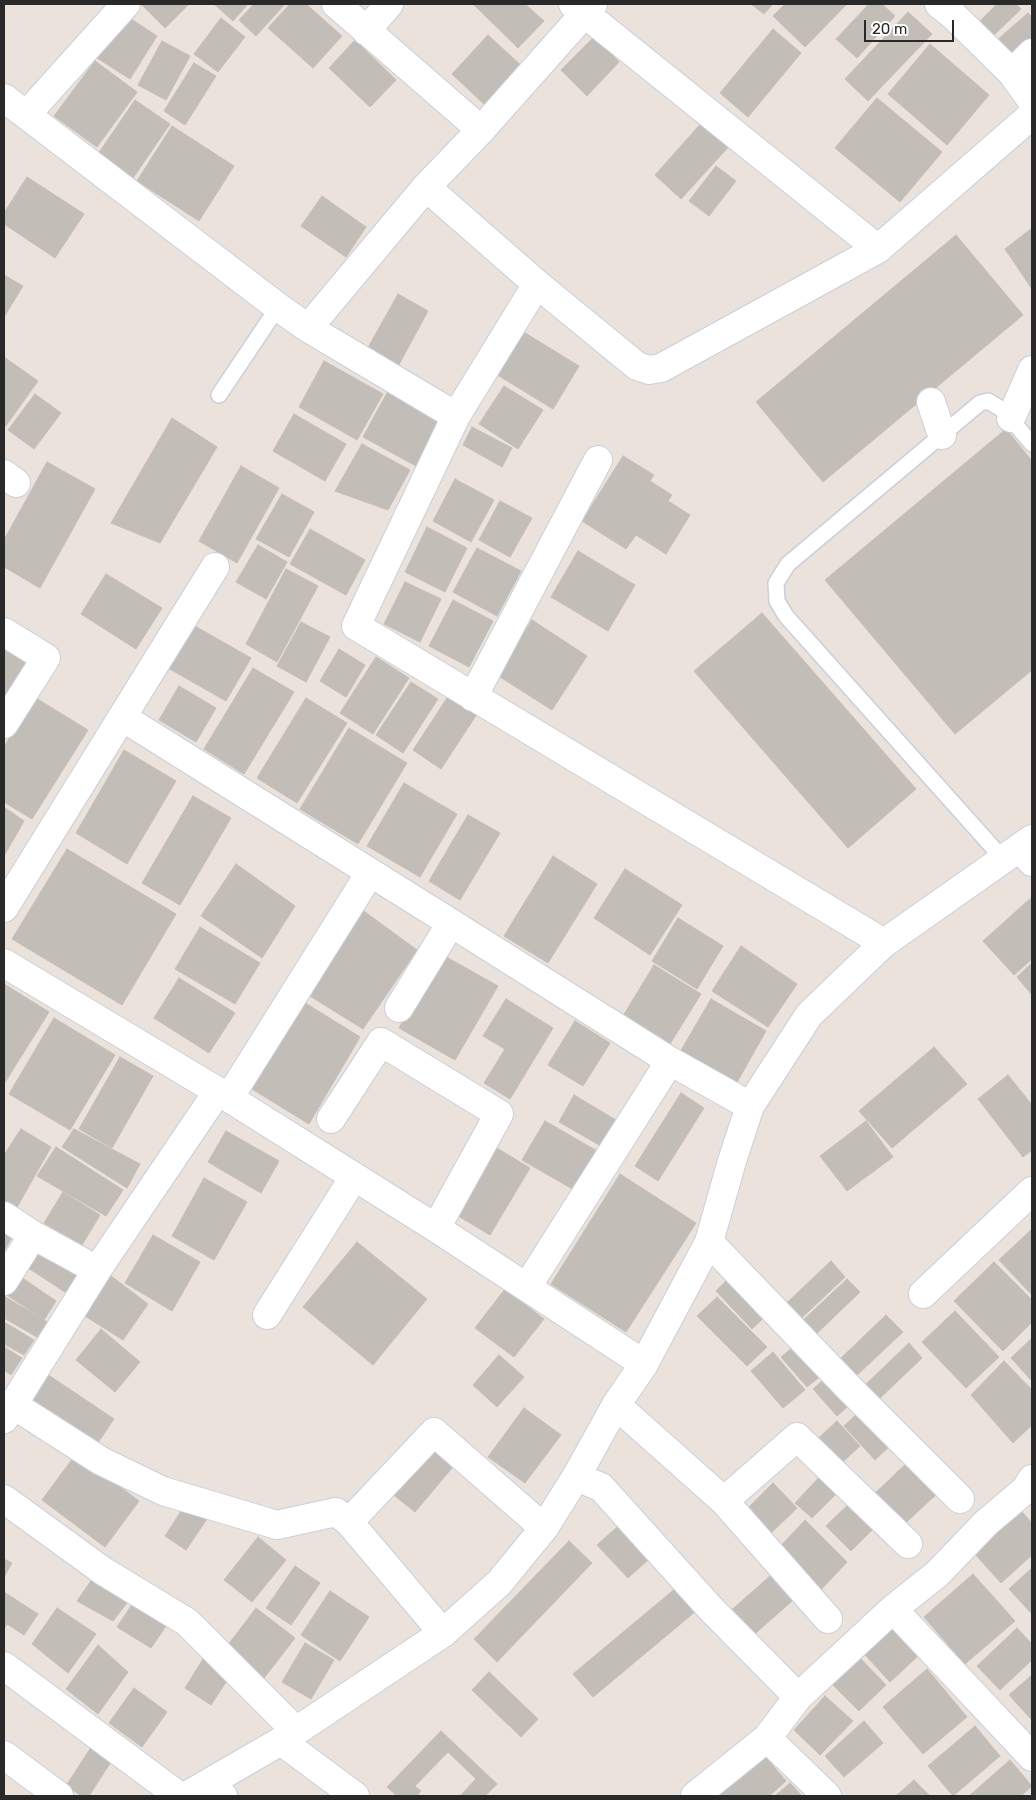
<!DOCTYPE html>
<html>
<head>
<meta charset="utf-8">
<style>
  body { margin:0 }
  #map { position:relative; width:1036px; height:1800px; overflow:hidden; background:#eae2db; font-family:Rubik,sans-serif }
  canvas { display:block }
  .frame { position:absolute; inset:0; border:5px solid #292929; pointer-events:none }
  .scale { position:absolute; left:864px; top:20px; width:90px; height:22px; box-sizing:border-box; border:2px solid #292929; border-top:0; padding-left:6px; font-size:15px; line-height:18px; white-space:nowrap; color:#292929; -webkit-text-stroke:4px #fff; paint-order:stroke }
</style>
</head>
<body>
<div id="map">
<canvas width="1036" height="1800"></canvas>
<div class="frame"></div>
<div class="scale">20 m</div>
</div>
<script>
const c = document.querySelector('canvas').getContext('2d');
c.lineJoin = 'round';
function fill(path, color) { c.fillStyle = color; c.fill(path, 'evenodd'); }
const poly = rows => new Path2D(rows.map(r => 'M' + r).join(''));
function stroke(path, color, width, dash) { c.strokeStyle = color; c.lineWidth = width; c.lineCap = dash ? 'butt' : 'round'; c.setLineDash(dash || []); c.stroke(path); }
const building = poly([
  [141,4,189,4,165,28,141,4],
  [214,4,248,4,233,21,214,4],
  [254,4,285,4,256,36,239,20,254,4],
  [290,4,306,4,342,36,313,68,268,28,290,4],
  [473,4,525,4,544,21,518,48,473,4],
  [751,4,773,4,764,14,751,4],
  [785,4,847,4,805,47,773,16,785,4],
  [869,4,882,4,895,16,857,58,836,39,869,4],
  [997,4,1016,4,1021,9,992,37,978,23,997,4],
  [908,12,932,34,868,101,845,79,908,12],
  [1028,13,1032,17,1032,42,1013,60,996,41,1028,13],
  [125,15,157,36,130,79,97,58,125,15],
  [221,18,245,37,218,72,194,54,221,18],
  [773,29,801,53,748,117,720,93,773,29],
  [488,35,524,68,487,107,452,74,488,35],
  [594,37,619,62,587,96,561,70,594,37],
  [355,40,396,80,370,107,329,68,355,40],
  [162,41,190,56,166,100,138,85,162,41],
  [930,44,989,95,947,145,888,94,930,44],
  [95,61,137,92,97,147,54,116,95,61],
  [194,63,216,76,185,125,164,111,194,63],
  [877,98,942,152,900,202,835,148,877,98],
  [135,100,170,124,133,178,98,154,135,100],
  [705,119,732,143,681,199,655,175,705,119],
  [172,126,234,166,199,221,137,181,172,126],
  [716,166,736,181,709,216,689,201,716,166],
  [27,177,84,214,55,258,4,224,4,213,27,177],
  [322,196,366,227,346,257,301,226,322,196],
  [1032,228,1032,289,1005,249,1032,228],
  [956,235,1023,315,823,482,756,402,956,235],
  [4,275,23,286,4,317,4,275],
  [398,294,428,311,396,370,365,353,398,294],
  [517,328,579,366,553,409,491,371,517,328],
  [4,357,38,381,5,427,4,426,4,357],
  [324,361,383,394,357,440,299,407,324,361],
  [504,386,543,410,518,449,479,424,504,386],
  [388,391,441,419,416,466,363,437,388,391],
  [35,394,61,413,34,449,8,430,35,394],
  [294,414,346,444,325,481,273,451,294,414],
  [172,418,217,447,160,543,111,523,172,418],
  [472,427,512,448,502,467,463,445,472,427],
  [1006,429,1032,461,1032,670,955,734,825,580,1006,429],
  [362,444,410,470,388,510,335,491,362,444],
  [623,456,654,475,650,481,672,495,668,501,690,515,666,554,636,535,626,549,582,521,623,456],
  [47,462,95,489,40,588,4,567,4,540,47,462],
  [241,466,279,488,237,563,199,541,241,466],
  [455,479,494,500,471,542,433,521,455,479],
  [282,494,314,512,289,557,256,539,282,494],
  [500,501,532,518,510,557,479,540,500,501],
  [427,527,467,548,445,592,405,572,427,527],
  [310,529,365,560,346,595,290,564,310,529],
  [258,545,287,562,266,599,236,582,258,545],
  [477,548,521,571,497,616,453,592,477,548],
  [578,551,635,585,608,631,551,597,578,551],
  [286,569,318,586,277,662,246,644,286,569],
  [106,574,162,608,136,649,81,614,106,574],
  [405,582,441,599,420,642,384,624,405,582],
  [453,600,493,621,469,667,429,646,453,600],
  [762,613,916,789,848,848,694,671,762,613],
  [532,620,587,656,552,710,497,675,532,620],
  [301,622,330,637,306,682,277,666,301,622],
  [193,625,251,658,226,701,168,668,193,625],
  [4,639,30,655,4,698,4,639],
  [339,649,365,665,346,697,320,681,339,649],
  [376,657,409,678,373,734,340,713,376,657],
  [253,668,294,692,244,774,204,749,253,668],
  [411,682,438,699,403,753,376,735,411,682],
  [179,686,216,708,196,742,159,720,179,686],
  [449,695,477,714,441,769,413,750,449,695],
  [34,697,88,730,32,819,4,802,4,747,34,697],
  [306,698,347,723,297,803,257,778,306,698],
  [349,728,407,763,358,844,300,809,349,728],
  [124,750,176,781,127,864,76,833,124,750],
  [404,783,457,814,420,877,367,846,404,783],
  [193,796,231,818,180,905,142,883,193,796],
  [4,807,24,821,4,856,4,807],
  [468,815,500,833,460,900,429,881,468,815],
  [67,849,176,914,122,1005,12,939,67,849],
  [553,856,597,884,548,963,504,936,553,856],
  [236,864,295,906,262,958,201,916,236,864],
  [625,869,682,905,650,955,594,918,625,869],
  [1032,897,1032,959,1014,975,983,941,1032,897],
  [361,909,417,950,363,1029,310,996,361,909],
  [678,918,723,946,697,989,652,961,678,918],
  [200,927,260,963,235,1004,175,969,200,927],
  [741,946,797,984,768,1027,712,991,741,946],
  [441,954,498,986,455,1060,399,1028,441,954],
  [1032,963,1032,995,1017,977,1032,963],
  [654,965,701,994,670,1044,623,1016,654,965],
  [179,978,235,1013,209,1053,154,1018,179,978],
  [4,984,49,1012,4,1084,4,984],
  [506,999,553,1028,510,1099,484,1083,505,1049,483,1036,506,999],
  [711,999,766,1031,736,1084,680,1052,711,999],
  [302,1001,360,1037,309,1124,247,1086,302,1001],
  [54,1018,115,1055,70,1130,9,1094,54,1018],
  [575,1021,610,1043,583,1086,548,1065,575,1021],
  [934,1047,967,1084,892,1148,859,1111,934,1047],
  [120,1057,153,1076,112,1148,79,1129,120,1057],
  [1008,1075,1032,1105,1032,1150,1023,1157,978,1099,1008,1075],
  [681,1093,704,1108,658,1181,635,1166,681,1093],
  [574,1095,616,1120,601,1146,559,1122,574,1095],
  [545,1121,599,1152,576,1191,522,1160,545,1121],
  [866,1121,893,1157,847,1191,820,1156,866,1121],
  [21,1129,51,1147,16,1209,4,1201,4,1155,21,1129],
  [74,1129,140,1164,127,1188,62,1147,74,1129],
  [226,1131,279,1161,261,1193,208,1162,226,1131],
  [490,1144,530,1168,490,1235,450,1211,490,1144],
  [56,1147,123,1190,106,1216,37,1176,56,1147],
  [620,1174,696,1223,626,1332,551,1284,620,1174],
  [204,1178,247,1202,214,1260,172,1236,204,1178],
  [63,1192,100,1215,82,1245,44,1223,63,1192],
  [4,1222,16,1230,4,1251,4,1222],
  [1032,1229,1032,1295,999,1260,1032,1229],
  [153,1235,200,1262,172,1311,125,1283,153,1235],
  [34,1242,82,1269,68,1294,19,1262,34,1242],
  [357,1242,427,1299,373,1365,303,1307,357,1242],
  [831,1261,845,1277,793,1326,778,1311,831,1261],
  [994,1262,1032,1300,1032,1322,1003,1351,954,1301,994,1262],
  [15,1273,56,1301,44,1320,4,1293,15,1273],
  [734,1273,771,1311,752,1329,716,1291,734,1273],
  [111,1276,148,1304,123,1340,85,1316,111,1276],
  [847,1279,860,1292,810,1340,797,1326,847,1279],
  [505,1289,544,1319,514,1357,475,1328,505,1289],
  [4,1296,47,1322,37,1337,4,1318,4,1296],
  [717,1297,767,1347,747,1366,697,1316,717,1297],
  [955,1311,999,1357,966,1388,922,1342,955,1311],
  [886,1315,903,1332,856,1376,839,1360,886,1315],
  [4,1322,34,1340,24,1355,4,1344,4,1322],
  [101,1329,140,1362,115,1392,76,1360,101,1329],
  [1032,1338,1032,1381,1011,1358,1032,1338],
  [909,1343,922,1358,877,1401,863,1387,909,1343],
  [797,1344,823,1374,807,1387,781,1357,797,1344],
  [4,1347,22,1358,11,1375,4,1370,4,1347],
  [773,1352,805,1390,783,1408,751,1371,773,1352],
  [499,1355,524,1377,497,1407,473,1385,499,1355],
  [1004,1361,1032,1390,1032,1425,1013,1443,971,1395,1004,1361],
  [41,1370,114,1419,95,1447,26,1401,41,1370],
  [828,1376,852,1403,837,1416,813,1389,828,1376],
  [524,1408,561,1435,525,1483,488,1457,524,1408],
  [861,1410,892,1444,875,1460,844,1426,861,1410],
  [837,1421,860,1446,835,1469,811,1445,837,1421],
  [432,1441,457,1462,415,1512,390,1492,432,1441],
  [76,1454,139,1501,105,1547,42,1500,76,1454],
  [911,1459,940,1491,899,1529,870,1498,911,1459],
  [825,1471,842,1488,812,1518,795,1503,825,1471],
  [773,1483,797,1508,768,1536,744,1512,773,1483],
  [854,1499,879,1523,851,1551,826,1526,854,1499],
  [185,1505,207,1519,186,1550,165,1536,185,1505],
  [1021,1511,1032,1523,1032,1555,1001,1583,974,1553,1021,1511],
  [626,1519,657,1552,628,1578,597,1545,626,1519],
  [805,1520,847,1562,817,1594,774,1553,805,1520],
  [258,1537,286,1560,252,1602,224,1580,258,1537],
  [569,1541,592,1563,497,1662,474,1639,569,1541],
  [4,1559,12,1563,4,1577,4,1559],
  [295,1566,320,1583,291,1625,266,1608,295,1566],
  [1032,1568,1032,1612,1031,1613,1009,1589,1032,1568],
  [778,1569,800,1594,749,1639,727,1614,778,1569],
  [973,1574,1015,1621,965,1664,924,1617,973,1574],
  [95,1575,133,1595,113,1621,77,1601,95,1575],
  [676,1588,696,1611,593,1697,573,1674,676,1588],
  [330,1591,369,1617,340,1661,301,1635,330,1591],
  [4,1592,38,1614,24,1635,7,1624,4,1629,4,1592],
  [137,1597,172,1617,151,1648,117,1627,137,1597],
  [57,1608,96,1634,68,1673,32,1644,57,1608],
  [256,1608,295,1638,264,1678,225,1649,256,1608],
  [888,1622,918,1656,890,1682,859,1648,888,1622],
  [1017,1628,1032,1644,1032,1660,1000,1690,977,1666,1017,1628],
  [305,1643,334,1660,311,1699,282,1682,305,1643],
  [98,1645,128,1672,98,1714,66,1689,98,1645],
  [205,1656,232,1673,211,1705,185,1688,205,1656],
  [858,1656,886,1685,859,1711,830,1682,858,1656],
  [927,1669,967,1717,923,1754,883,1707,927,1669],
  [489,1672,538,1719,521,1737,472,1690,489,1672],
  [1032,1675,1032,1717,1031,1719,1009,1695,1032,1675],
  [134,1688,167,1712,142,1747,109,1723,134,1688],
  [825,1696,853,1721,820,1755,794,1730,825,1696],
  [864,1721,883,1743,844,1777,825,1756,864,1721],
  [975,1726,1000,1756,953,1796,928,1766,975,1726],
  [441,1731,497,1784,485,1796,460,1796,476,1779,448,1752,415,1786,421,1791,417,1796,397,1796,387,1787,441,1731],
  [95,1741,116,1754,89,1796,82,1796,66,1786,95,1741],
  [764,1755,786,1781,769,1796,719,1796,717,1795,764,1755],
  [1010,1760,1032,1786,1021,1796,969,1796,1010,1760],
  [914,1780,930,1796,896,1796,914,1780],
  [790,1783,802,1796,775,1796,790,1783]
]);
const service = poly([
  [219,395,278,307],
  [1004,860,786,616,777,601,776,583,788,564,980,403,988,401,1003,410,1032,444]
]);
const minor = poly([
  [336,4,481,130],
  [573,4,878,249,1032,115],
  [939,4,954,16,1012,73,1032,101],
  [366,31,389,4],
  [1012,73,1032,53],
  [4,98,278,307,308,328,456,416],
  [27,114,126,4],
  [426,187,537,284,637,366,649,370,661,368,878,249],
  [537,284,456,416,356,626,884,943],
  [308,328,426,187,481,130,593,4],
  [931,402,942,435],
  [1011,418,1032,370],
  [4,474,16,483],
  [4,632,46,658,4,724],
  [473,697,598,460],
  [122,717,451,923,670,1061,750,1106],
  [1020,848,1032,862],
  [4,908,215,567],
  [4,963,229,1098,436,1228,644,1364],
  [399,1008,451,923],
  [229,1098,370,873],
  [331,1119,381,1042,499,1114,436,1228],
  [4,1216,33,1235,97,1270],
  [709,1242,847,1386,960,1499],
  [4,1281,33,1235],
  [527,1287,670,1061],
  [923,1294,1032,1191],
  [267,1315,354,1177],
  [12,1404,101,1461,163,1491,277,1525,336,1512,349,1522,443,1633],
  [616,1405,724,1501,828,1619],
  [4,1419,97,1270,218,1091],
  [576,1477,601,1487,711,1609,798,1697],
  [4,1499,103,1571,187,1622,296,1731],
  [724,1501,797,1437,908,1544],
  [349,1522,434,1432,544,1528],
  [893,1609,1032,1757],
  [4,1666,179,1796],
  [767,1738,827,1796],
  [281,1741,355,1796],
  [4,1755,59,1796],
  [207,1785,223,1796],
  [695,1796,767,1738,798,1697,893,1609,937,1574,986,1523,1025,1490,1032,1479]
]);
const tertiary = poly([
  [186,1796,281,1741,443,1633,499,1583,544,1528,576,1477,616,1405,644,1364,709,1242,732,1161,750,1106,809,1015,884,943,1032,839]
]);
fill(building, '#c3bdb7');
stroke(building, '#c5bdb5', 1);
stroke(service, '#cacfda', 18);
stroke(minor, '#cacfda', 30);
stroke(tertiary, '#cacfda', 30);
stroke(service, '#fff', 15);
stroke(minor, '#fff', 28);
stroke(tertiary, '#fff', 28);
</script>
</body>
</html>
